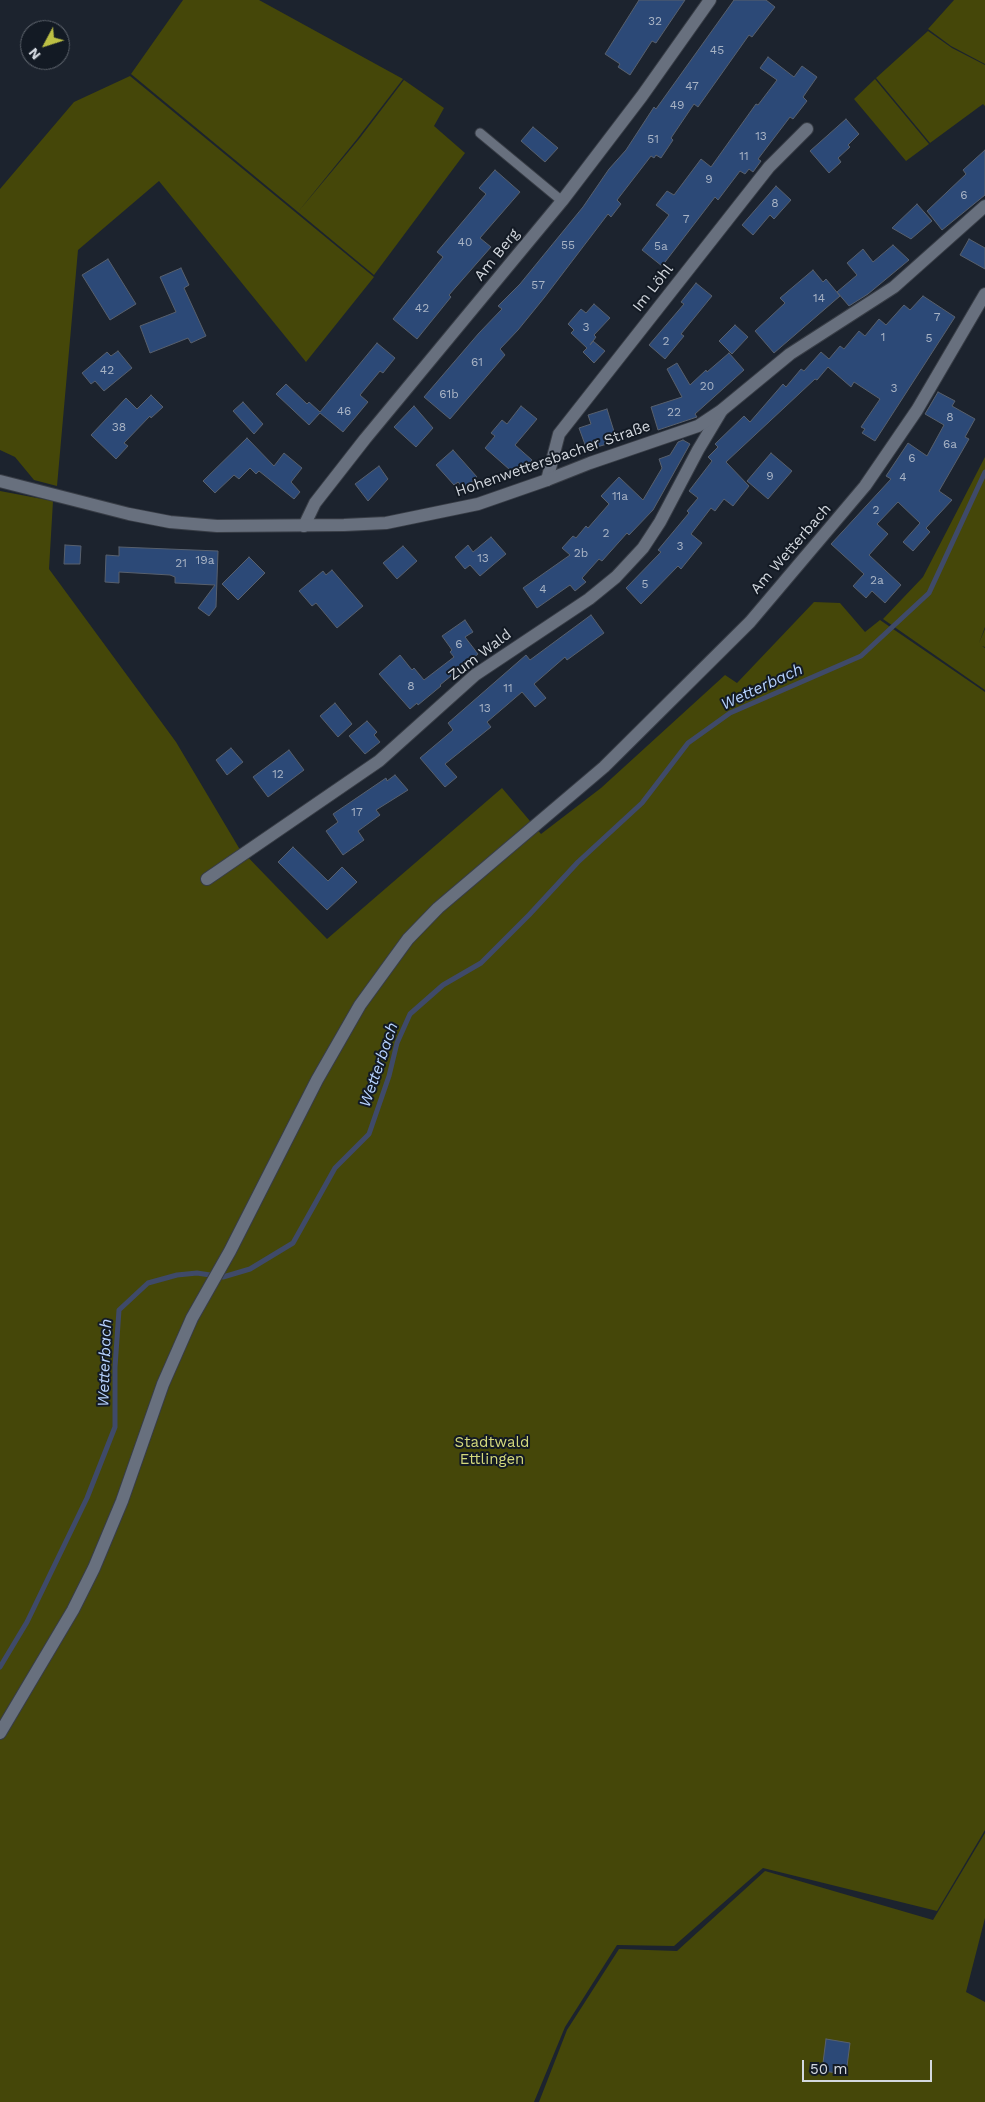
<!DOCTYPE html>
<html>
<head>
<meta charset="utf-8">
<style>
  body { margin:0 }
  #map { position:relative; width:985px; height:2102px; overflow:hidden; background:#1c232e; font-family:"Work Sans",sans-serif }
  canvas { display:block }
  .north { position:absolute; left:20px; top:20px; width:50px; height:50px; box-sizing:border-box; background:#131a24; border:1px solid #60666f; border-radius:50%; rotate:230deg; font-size:14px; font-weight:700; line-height:20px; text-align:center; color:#d3d8df }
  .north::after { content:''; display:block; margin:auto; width:18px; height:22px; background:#bcbf44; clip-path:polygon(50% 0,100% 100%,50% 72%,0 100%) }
  .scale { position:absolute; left:802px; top:2060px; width:130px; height:22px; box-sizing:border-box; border:2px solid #d3d8df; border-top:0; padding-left:6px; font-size:15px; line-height:18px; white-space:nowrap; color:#d3d8df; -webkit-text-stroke:4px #131a24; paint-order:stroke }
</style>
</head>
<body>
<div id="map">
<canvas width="985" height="2102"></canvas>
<div class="north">N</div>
<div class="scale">50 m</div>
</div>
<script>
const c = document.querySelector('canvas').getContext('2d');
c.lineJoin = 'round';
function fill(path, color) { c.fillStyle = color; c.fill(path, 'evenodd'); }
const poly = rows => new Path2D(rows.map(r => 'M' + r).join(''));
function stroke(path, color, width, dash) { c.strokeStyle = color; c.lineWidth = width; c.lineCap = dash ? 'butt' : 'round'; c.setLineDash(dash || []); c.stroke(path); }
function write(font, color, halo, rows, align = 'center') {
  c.font = font + ' "Work Sans",sans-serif'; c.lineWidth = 4; c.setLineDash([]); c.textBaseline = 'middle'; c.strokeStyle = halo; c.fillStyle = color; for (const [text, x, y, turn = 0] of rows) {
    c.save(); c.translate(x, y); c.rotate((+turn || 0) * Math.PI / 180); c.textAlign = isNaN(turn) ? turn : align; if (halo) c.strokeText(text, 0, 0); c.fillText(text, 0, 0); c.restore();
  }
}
const green = poly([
  [183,0,259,0,403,79,357,139,298,212,131,74],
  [954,0,985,0,985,64,951,46,928,29],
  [928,31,952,48,985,65,985,106,983,104,930,143,876,78],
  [130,76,374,277,306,362,159,181,78,250,57,486,34,480,15,457,0,450,0,189,74,102],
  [875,79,929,144,906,161,854,99],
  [404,80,444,108,434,126,465,153,374,275,298,212,359,139],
  [985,457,985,627,979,643,985,629,985,647,982,646,985,648,985,690,883,619,923,577],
  [0,491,53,501,49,569,176,742,239,848,327,939,502,788,541,834,601,788,725,675,737,683,814,602,840,603,865,632,880,620,985,692,985,1830,937,1911,763,1868,674,1946,617,1945,565,2027,534,2102,0,2102],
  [985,1833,985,1918,966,1992,985,2002,985,2102,539,2102,567,2030,619,1949,677,1951,765,1871,933,1920]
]);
const stream = poly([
  [0,1667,27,1622,87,1498,115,1427,115,1367,119,1310,148,1283,177,1275,197,1273,223,1277,250,1269,293,1243,335,1168,369,1134,389,1076,397,1043,410,1014,443,985,481,963,529,915,578,862,642,803,688,743,730,713,861,656,929,593,985,472]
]);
const building = poly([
  [639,0,685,0,656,43,652,41,630,75,618,67,620,64,605,54,639,0],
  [734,0,766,0,775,7,752,37,749,35,698,107,694,104,671,138,673,140,661,158,656,155,654,158,651,156,617,200,621,204,611,217,608,214,544,298,518,330,500,349,505,355,450,419,424,397,479,333,502,309,498,306,520,284,583,207,609,169,626,150,654,107,656,109,734,0],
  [768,57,794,77,802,66,817,77,803,97,807,101,793,119,790,117,758,159,761,161,753,172,749,169,745,174,740,171,718,200,715,197,662,266,642,250,669,215,656,205,667,191,674,195,701,159,711,167,756,104,758,105,777,80,760,68,768,57],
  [846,119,859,134,848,145,850,147,838,158,841,162,829,173,810,151,846,119],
  [533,127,558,148,545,162,521,141,533,127],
  [985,150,985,195,942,230,927,211,966,174,963,170,985,150],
  [495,170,520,192,480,238,491,247,449,295,451,297,417,339,393,319,443,257,437,252,486,194,479,188,495,170],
  [776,186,791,200,774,219,770,215,753,235,742,225,776,186],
  [917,204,932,221,911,239,892,228,917,204],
  [969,239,985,248,985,269,960,255,969,239],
  [893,245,909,260,868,294,849,306,837,292,857,275,847,263,863,249,873,262,893,245],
  [108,259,136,304,110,320,82,275,108,259],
  [181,268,189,285,184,288,206,336,191,343,188,338,150,353,140,326,176,312,160,277,181,268],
  [813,270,823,282,826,279,840,296,774,353,755,331,785,303,780,298,813,270],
  [696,283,712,296,681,334,684,336,665,359,649,345,684,304,681,302,696,283],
  [923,296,955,317,875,441,862,433,865,429,861,427,880,399,854,382,851,387,828,367,817,380,815,379,726,462,749,486,733,506,724,499,715,511,711,508,691,534,702,543,681,569,678,566,641,604,626,588,661,552,658,550,689,513,687,511,698,498,689,491,712,461,708,457,718,447,715,444,744,416,750,422,783,384,786,387,801,369,804,371,821,352,829,359,840,346,844,349,859,331,865,336,879,319,886,325,904,305,910,310,923,296],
  [594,304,610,318,594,335,596,337,590,345,593,341,605,351,594,363,583,352,587,348,571,333,574,330,568,324,581,309,586,313,594,304],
  [735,325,748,337,732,354,719,341,735,325],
  [377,343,395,358,383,373,380,371,360,395,368,402,343,432,320,413,309,425,276,394,286,384,307,404,309,402,320,412,377,343],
  [118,351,132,368,104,391,95,381,91,384,82,373,107,352,111,356,118,351],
  [729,353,744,370,695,414,697,417,658,430,651,407,682,397,667,369,677,363,690,385,706,370,707,372,729,353],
  [938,392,955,401,952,406,975,419,965,437,969,439,939,491,952,500,926,528,930,532,913,551,903,542,920,523,898,502,877,524,888,534,869,555,901,585,885,603,872,591,866,598,853,586,864,574,831,544,891,479,886,476,908,443,927,456,944,425,925,414,938,392],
  [151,395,163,407,151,418,150,416,124,443,128,446,116,459,91,435,126,398,137,409,151,395],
  [243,402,263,424,254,434,233,411,243,402],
  [414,406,433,428,416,447,394,427,414,406],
  [521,406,537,419,515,445,532,460,518,477,485,448,495,436,491,433,502,420,507,424,521,406],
  [607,409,617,441,587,450,579,428,591,424,588,415,607,409],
  [247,438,274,466,284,453,302,468,291,482,300,492,294,499,259,471,256,474,250,468,239,479,234,475,215,493,203,481,247,438],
  [683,440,690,444,653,510,629,535,627,533,602,561,599,559,582,578,586,582,575,591,570,585,537,608,523,588,570,555,562,548,573,536,576,538,586,526,588,528,609,504,601,496,619,477,643,500,662,468,659,459,670,455,678,442,683,440],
  [453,450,477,477,464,489,458,482,454,485,436,465,453,450],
  [771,453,792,471,768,499,747,481,771,453],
  [379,466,388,479,368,501,355,484,379,466],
  [491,537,506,554,480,576,470,565,465,569,455,557,468,545,473,552,491,537],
  [65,545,81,546,80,564,64,564,65,545],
  [403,546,417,561,397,579,383,563,403,546],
  [119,547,218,551,216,607,209,616,198,608,215,585,175,583,175,577,170,575,119,572,119,583,105,582,106,555,119,556,119,547],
  [249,557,265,573,238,600,222,584,249,557],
  [332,570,363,606,337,628,316,603,312,606,299,591,323,571,326,575,332,570],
  [591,615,604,633,567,660,565,657,534,684,546,698,535,707,522,692,487,722,491,727,445,764,457,777,445,787,420,758,453,730,448,723,526,655,530,660,591,615],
  [465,620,473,632,465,637,478,654,440,685,441,686,418,705,417,703,410,709,379,674,400,655,412,670,414,668,424,680,454,657,450,652,452,650,442,636,465,620],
  [335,703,352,724,338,737,320,716,335,703],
  [367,721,377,732,374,735,380,742,365,754,349,736,367,721],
  [231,748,243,762,227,775,216,760,231,748],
  [289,750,304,770,268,797,253,777,289,750],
  [395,775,408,790,376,810,380,815,358,831,364,840,343,855,326,831,338,822,333,814,386,778,387,781,395,775],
  [293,847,328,881,342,867,357,882,327,910,278,862,293,847],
  [826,2039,850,2043,846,2074,822,2071,826,2039]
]);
const lane = poly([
  [480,133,562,201]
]);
const street = poly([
  [547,480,559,434,769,167,807,129],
  [304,526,315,503,365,439,562,201,642,96,710,0],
  [207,879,379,761,475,675,589,599,616,577,643,548,660,522,698,450,722,410]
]);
const secondary = poly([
  [0,481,129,514,170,522,217,526,344,525,386,523,478,504,547,480,590,463,698,426,722,410,790,354,894,287,985,206],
  [0,1733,73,1610,94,1568,122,1501,163,1384,192,1318,230,1251,317,1080,360,1005,408,939,438,908,604,767,750,622,865,486,917,410,985,294]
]);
const numberNames = [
  ["32",655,21],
  ["45",717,50],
  ["47",692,86],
  ["49",677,105],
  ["13",761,136],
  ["51",653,139],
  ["11",744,156],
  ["9",709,179],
  ["6",964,195],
  ["8",775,203],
  ["7",686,219],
  ["40",465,242],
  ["55",568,245],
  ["5a",661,246],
  ["57",538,285],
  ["14",819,298],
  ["42",422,308],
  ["7",937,317],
  ["3",586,327],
  ["1",883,337],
  ["5",929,338],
  ["2",666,341],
  ["61",477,362],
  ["42",107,370],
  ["20",707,386],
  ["3",894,388],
  ["61b",449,394],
  ["46",344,411],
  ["22",674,412],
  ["8",950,417],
  ["38",119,427],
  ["6a",950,444],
  ["6",912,458],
  ["9",770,476],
  ["4",903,477],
  ["11a",620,496],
  ["2",876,510],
  ["2",606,533],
  ["3",680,546],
  ["2b",581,553],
  ["13",483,558],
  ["19a",205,560],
  ["21",181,563],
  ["2a",877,580],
  ["5",645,584],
  ["4",543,589],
  ["6",459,644],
  ["8",411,686],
  ["11",508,688],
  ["13",485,708],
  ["12",278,774],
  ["17",357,812]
];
const streetNames = [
  ["Am Berg",497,255,-51],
  ["Im Löhl",653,288,-52],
  ["Hohenwettersbacher Straße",553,459,-19],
  ["Am Wetterbach",791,549,-49],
  ["Zum Wald",480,655,-37]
];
const parkNames = [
  ["Stadtwald",492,1443],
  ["Ettlingen",492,1460]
];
const waterNames = [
  ["Wetterbach",762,687,-25],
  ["Wetterbach",379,1065,-71],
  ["Wetterbach",105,1363,-88]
];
fill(green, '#454709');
stroke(stream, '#3f4a69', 5);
fill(building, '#2c4977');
stroke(building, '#58606d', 1);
stroke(lane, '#383d46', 11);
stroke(street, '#383d46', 14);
stroke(secondary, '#383d46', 14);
stroke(lane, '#68707e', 9);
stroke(street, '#68707e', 12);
stroke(secondary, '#68707e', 12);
write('12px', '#a9b4c5', null, numberNames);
write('15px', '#d3d8df', '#131a24', streetNames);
write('15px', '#d4d97d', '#131a24', parkNames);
write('italic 16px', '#b5d1fd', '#131a24', waterNames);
</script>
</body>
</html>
